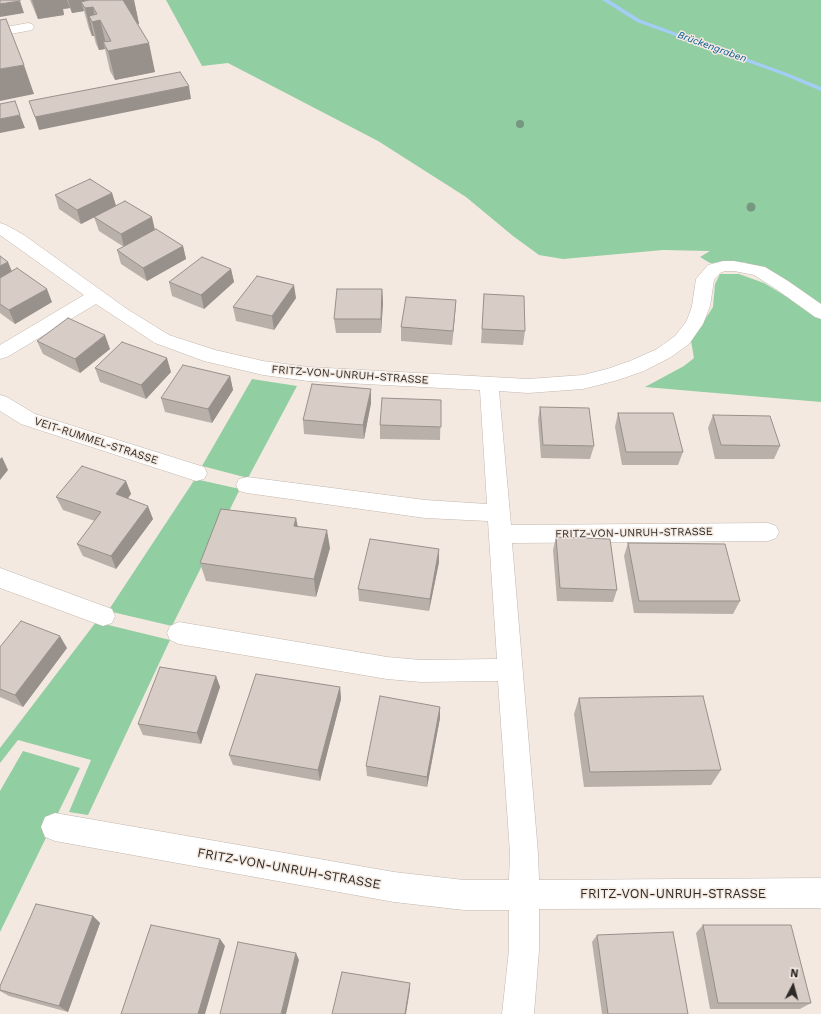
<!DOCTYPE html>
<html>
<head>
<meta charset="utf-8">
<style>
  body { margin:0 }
  #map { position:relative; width:821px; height:1014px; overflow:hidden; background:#f4e9e1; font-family:"Work Sans",sans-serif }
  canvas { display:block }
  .north { position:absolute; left:773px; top:966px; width:40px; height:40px; -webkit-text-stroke:3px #f4e9e1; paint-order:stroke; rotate:6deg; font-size:11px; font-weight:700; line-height:16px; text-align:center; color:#2e2a27 }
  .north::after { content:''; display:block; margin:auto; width:14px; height:18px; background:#2e2a27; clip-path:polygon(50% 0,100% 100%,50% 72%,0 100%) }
</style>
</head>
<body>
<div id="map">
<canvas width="821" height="1014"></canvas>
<div class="north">N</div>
</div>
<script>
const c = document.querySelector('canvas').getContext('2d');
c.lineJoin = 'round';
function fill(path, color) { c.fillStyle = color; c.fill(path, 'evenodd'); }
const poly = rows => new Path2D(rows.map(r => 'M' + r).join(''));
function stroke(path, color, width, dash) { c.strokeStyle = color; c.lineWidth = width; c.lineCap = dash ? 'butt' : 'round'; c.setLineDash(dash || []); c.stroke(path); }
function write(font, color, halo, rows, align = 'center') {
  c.font = font + ' "Work Sans",sans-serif'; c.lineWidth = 3; c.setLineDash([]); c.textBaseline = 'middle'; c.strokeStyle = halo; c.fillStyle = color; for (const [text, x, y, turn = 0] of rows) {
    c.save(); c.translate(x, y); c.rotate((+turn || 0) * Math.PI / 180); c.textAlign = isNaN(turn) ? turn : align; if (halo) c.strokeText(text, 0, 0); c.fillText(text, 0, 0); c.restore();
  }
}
const green = poly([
  [166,0,821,0,821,402,645,387,684,366,694,358,691,341,713,307,715,284,720,274,739,274,764,283,787,297,794,288,759,267,743,262,710,263,700,257,710,251,663,250,563,259,539,255,513,236,466,197,378,141,228,63,202,66],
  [252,379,297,386,248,478,202,466],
  [195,479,240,489,172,626,108,611],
  [96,622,170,640,88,815,69,812,91,760,18,740,0,763,0,748],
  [23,751,80,768,0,932,0,791]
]);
const stream = poly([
  [602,0,609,0,641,20,787,73,821,87,821,91,783,75,637,22,602,0]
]);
const street = poly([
  [28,23,32,24,34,27,32,30,0,36,0,28,28,23],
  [0,223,6,225,24,235,127,309,169,335,215,350,263,361,308,367,528,379,583,375,607,369,630,361,657,349,675,336,686,322,689,315,692,306,696,279,708,265,723,261,734,261,765,267,788,281,821,304,821,319,815,317,776,289,754,275,734,271,725,271,720,273,714,280,710,306,703,324,689,344,671,357,644,371,618,380,583,389,528,393,499,391,511,525,768,523,776,526,779,532,776,538,768,541,512,543,538,853,539,880,821,878,821,908,539,909,539,950,534,1014,502,1014,509,950,509,910,464,910,394,902,55,841,45,837,41,827,45,817,55,813,394,872,464,880,509,880,510,853,498,681,421,682,387,679,179,644,170,640,167,633,170,626,179,622,387,657,421,660,497,659,488,521,425,518,247,493,239,491,236,485,239,479,247,477,425,500,487,504,480,390,308,381,263,375,204,361,155,343,96,304,7,357,0,359,0,345,84,295,0,235,0,223],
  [0,395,7,397,35,414,204,467,207,473,204,479,196,481,21,424,0,411,0,395],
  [0,568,112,609,115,616,112,623,103,626,0,588,0,568]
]);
const trees = [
  [520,124,4],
  [751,207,4.5]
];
const wall = poly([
  [30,0,134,0,139,24,138,24,155,72,115,80,110,71,105,49,99,50,96,44,94,36,92,36,89,29,84,11,72,13,70,8,63,9,64,15,38,19],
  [112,193,116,206,155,230,183,246,186,259,147,281,121,264,117,250,124,247,99,231,94,217,99,215,81,224,59,209,55,195],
  [0,256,8,262,12,271,52,302,15,324,0,313],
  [231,269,234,282,204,309,172,296,169,282],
  [382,289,383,303,381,333,336,333,334,319],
  [484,294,525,331,523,345,481,343],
  [296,298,274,330,236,321,233,307],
  [456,300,455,314,452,345,401,341,401,327],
  [37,341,110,349,80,373,43,354],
  [95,368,171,372,146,399,100,382],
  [230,376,233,390,212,423,165,412,161,398],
  [441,400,440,440,380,439,380,425],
  [371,403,364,439,304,434,303,420],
  [540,407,594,446,590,459,541,458,538,420],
  [618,413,683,452,678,465,622,465,615,427],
  [713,415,780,446,774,459,715,459,708,428],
  [126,481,131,494,128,498,153,519,116,569,83,556,77,544,95,521,63,510,56,497],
  [296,518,298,526,330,548,316,597,206,581,200,563],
  [556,537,617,590,613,602,557,601,553,550],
  [628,543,740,601,733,614,634,613,624,556],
  [439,562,429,611,359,601,358,589],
  [0,647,67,648,23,707,0,697],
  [216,676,220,687,201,744,143,735,138,724],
  [340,687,341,699,320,781,233,765,229,755],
  [579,698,721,770,711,785,584,787,574,714],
  [440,707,440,718,427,787,367,776,366,766],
  [93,916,100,923,68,1012,9,996,0,991,0,986],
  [703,925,811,1003,800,1009,710,1009,696,933],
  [597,935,688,1014,602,1014,592,942]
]);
const shadedWall = poly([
  [32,0,67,0,70,8,63,9,64,15,38,19],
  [68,0,86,0,88,8,93,7,96,21,100,20,107,48,103,42,105,49,99,50,92,22,89,16,94,36,92,36,85,8,81,2,84,11,72,13],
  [98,0,134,0,139,24,129,26],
  [20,1,24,13,0,17,0,4],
  [149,43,155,72,115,80,108,51],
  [24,65,34,94,0,101,0,69],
  [189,86,191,99,39,130,35,117],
  [20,115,25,128,0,133,0,119],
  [112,193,116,206,81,224,77,210],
  [152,217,155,230,124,247,121,234],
  [183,246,186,259,147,281,143,268],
  [8,262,13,276,0,283,0,266],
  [231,269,234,282,204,309,201,295],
  [294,285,296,298,274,330,272,316],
  [47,289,52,302,15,324,9,310],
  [382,289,383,303,381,333,381,319],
  [456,300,455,314,452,345,453,331],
  [105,335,110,349,80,373,75,359],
  [167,358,171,372,146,399,141,385],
  [230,376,233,390,212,423,208,409],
  [371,389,371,403,364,439,363,425],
  [2,457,8,470,0,480,0,459],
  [126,481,131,494,121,507,116,494],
  [148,506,153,519,116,569,111,556],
  [296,518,299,537,294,526],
  [327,530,330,548,316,597,314,579],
  [439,549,439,562,429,611,430,599],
  [60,636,67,648,23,707,15,695],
  [216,676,220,687,201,744,197,733],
  [340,687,341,699,320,781,318,770],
  [440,707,440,718,427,787,427,777],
  [93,916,100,923,68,1012,59,1006],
  [220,939,225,946,205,1014,198,1014],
  [296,953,299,960,286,1014,281,1014],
  [410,983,410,989,406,1014,405,1014]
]);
const building = poly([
  [0,0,20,0,20,1,0,4,0,0],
  [89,0,123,0,149,43,108,51,103,42,111,41,100,20,92,22,89,16,97,14,93,7,85,8,81,2,89,0],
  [6,19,24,65,0,69,0,20,6,19],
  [180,72,189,86,35,117,29,101,180,72],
  [15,101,20,115,0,119,0,104,15,101],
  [90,179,112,193,77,210,55,195,90,179],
  [125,201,152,217,121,234,94,217,125,201],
  [156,229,183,246,143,268,117,250,156,229],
  [0,256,8,262,0,266,0,256],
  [202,257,231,269,201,295,169,282,202,257],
  [17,268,47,289,9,310,0,304,0,278,17,268],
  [257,276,294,285,272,316,233,307,257,276],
  [337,289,382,289,381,319,334,319,337,289],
  [484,294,524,296,525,331,482,329,484,294],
  [406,297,456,300,453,331,401,327,406,297],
  [68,318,105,335,75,359,37,341,68,318],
  [122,342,167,358,141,385,95,368,122,342],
  [183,365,230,376,208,409,161,398,183,365],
  [312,384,371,389,363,425,303,420,312,384],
  [382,398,441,400,441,427,380,425,382,398],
  [540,407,589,408,594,446,543,445,540,407],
  [618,413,673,413,683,452,626,452,618,413],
  [713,415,770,416,780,446,721,445,713,415],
  [82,466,126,481,116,494,148,506,111,556,77,544,101,512,56,497,82,466],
  [221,509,296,518,294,526,327,530,314,579,200,563,221,509],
  [556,537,610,539,617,590,560,588,556,537],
  [370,539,439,549,430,599,358,589,370,539],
  [628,543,725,544,740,601,639,601,628,543],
  [21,621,60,636,15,695,0,689,0,647,21,621],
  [160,667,216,676,197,733,138,724,160,667],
  [256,674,340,687,318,770,229,755,256,674],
  [380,696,440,707,427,777,366,766,380,696],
  [703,696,721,770,590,772,579,698,703,696],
  [36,904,93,916,59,1006,0,990,0,986,36,904],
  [151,925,220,939,198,1014,121,1014,151,925],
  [703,925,791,925,811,1003,718,1003,703,925],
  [673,932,688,1014,608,1014,597,935,673,932],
  [238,942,296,953,281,1014,220,1014,238,942],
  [342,972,410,983,405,1014,332,1014,342,972]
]);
const farWaternames = [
  ["Brückengraben",712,47,20]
];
const streetNames = [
  ["FRITZ-VON-UNRUH-STRASSE",350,375,4],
  ["VEIT-RUMMEL-STRASSE",96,441,18],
  ["FRITZ-VON-UNRUH-STRASSE",634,533,-1]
];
const nearStreetnames = [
  ["FRITZ-VON-UNRUH-STRASSE",289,869,10],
  ["FRITZ-VON-UNRUH-STRASSE",673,894]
];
fill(green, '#91cea2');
fill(stream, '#a4cdf6');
stroke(street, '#c1b7af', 1);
fill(street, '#fff');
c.fillStyle = '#76987e';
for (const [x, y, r] of trees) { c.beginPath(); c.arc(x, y, r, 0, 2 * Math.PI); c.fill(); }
fill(wall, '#bab0aa');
fill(shadedWall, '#97908b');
fill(building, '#d8cdc6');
stroke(building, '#97908b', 1);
write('italic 10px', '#005894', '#f4e9e1', farWaternames);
write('11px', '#2e2a27', '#f4e9e1', streetNames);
write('13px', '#2e2a27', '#f4e9e1', nearStreetnames);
</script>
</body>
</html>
